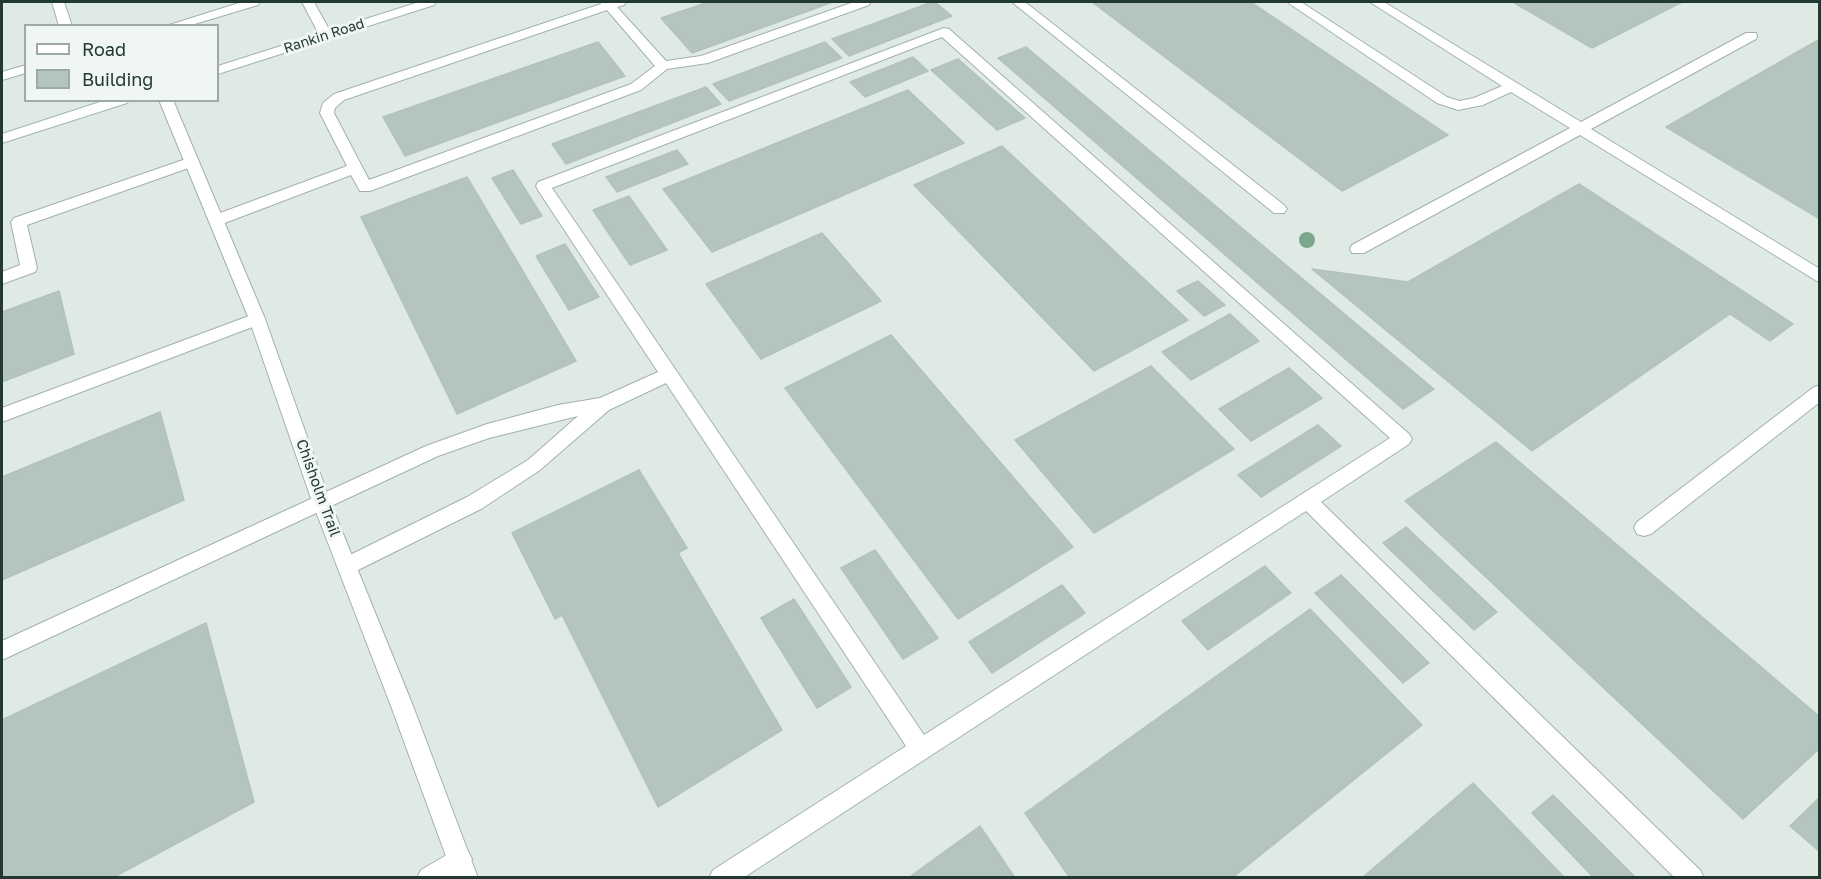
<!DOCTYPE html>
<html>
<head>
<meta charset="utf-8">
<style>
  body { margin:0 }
  #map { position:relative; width:1821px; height:879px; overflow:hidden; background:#dfeae5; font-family:"Golos Text",sans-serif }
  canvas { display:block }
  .frame { position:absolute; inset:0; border:3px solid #213933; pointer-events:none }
  .legend { position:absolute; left:24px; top:24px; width:195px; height:78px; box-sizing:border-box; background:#eff6f3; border:2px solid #9daaa6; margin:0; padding:8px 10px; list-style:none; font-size:18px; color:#213933 }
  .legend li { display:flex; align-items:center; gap:12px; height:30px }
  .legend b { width:30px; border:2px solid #9daaa6 }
</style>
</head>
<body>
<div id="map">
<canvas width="1821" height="879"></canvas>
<div class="frame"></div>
<ul class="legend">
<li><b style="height:8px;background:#fff"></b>Road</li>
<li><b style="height:16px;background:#b4c4be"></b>Building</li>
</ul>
</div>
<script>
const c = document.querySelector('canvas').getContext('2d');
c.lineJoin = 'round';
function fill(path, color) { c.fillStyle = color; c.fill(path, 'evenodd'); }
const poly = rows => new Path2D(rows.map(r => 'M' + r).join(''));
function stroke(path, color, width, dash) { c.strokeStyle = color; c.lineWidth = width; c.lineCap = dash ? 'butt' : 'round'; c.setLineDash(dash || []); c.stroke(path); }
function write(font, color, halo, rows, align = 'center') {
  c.font = font + ' "Golos Text",sans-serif'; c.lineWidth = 6; c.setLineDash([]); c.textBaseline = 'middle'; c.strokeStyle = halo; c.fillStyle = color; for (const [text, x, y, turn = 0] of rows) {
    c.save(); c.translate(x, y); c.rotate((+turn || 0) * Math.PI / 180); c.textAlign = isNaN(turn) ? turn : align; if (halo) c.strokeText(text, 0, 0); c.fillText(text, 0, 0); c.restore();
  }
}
const building = poly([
  [709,2,833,2,692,53,661,18,709,2],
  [932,2,935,2,952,16,849,56,832,39,932,2],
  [1092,2,1251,2,1448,135,1342,191,1092,2],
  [1513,2,1682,2,1592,48,1513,2],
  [1820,39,1820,219,1666,127,1820,39],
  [598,42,625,76,405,156,383,117,598,42],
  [825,42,842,58,729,101,713,84,825,42],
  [1026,47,1434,389,1403,409,998,58,1026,47],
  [913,57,928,71,865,97,850,82,913,57],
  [958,59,1025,118,997,130,931,70,958,59],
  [706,87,721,104,566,164,552,144,706,87],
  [908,90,964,143,712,252,663,189,908,90],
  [1002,146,1188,320,1094,371,914,185,1002,146],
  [677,150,688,164,617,192,606,177,677,150],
  [513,170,542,216,521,224,492,178,513,170],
  [467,177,576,361,457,414,361,217,467,177],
  [1579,184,1793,324,1770,341,1730,314,1532,451,1312,269,1408,282,1579,184],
  [629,196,667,250,630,265,593,210,629,196],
  [822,233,881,301,761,359,706,284,822,233],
  [565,244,599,297,569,310,536,256,565,244],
  [1198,281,1225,305,1204,316,1177,291,1198,281],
  [59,291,74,354,2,382,2,312,59,291],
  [1230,314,1259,341,1191,380,1162,352,1230,314],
  [891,335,1073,547,958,619,785,388,891,335],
  [1151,366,1234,449,1094,533,1015,440,1151,366],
  [1289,368,1322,398,1251,441,1219,409,1289,368],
  [160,412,184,500,2,580,2,477,160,412],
  [1318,425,1341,446,1261,497,1238,475,1318,425],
  [1496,442,1820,717,1820,748,1743,819,1405,501,1496,442],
  [639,470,687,548,678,553,782,730,658,807,562,615,555,619,512,533,639,470],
  [1406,527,1497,612,1474,630,1383,543,1406,527],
  [875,550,938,638,903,659,841,568,875,550],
  [1265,566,1291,593,1208,650,1182,621,1265,566],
  [1341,575,1429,663,1403,683,1315,593,1341,575],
  [1062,585,1085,613,992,673,969,642,1062,585],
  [794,599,851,687,817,708,761,618,794,599],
  [1310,609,1422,725,1232,878,1070,878,1025,813,1310,609],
  [206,623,254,802,112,878,2,878,2,720,206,623],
  [1473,783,1565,878,1362,878,1473,783],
  [1553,795,1636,878,1594,878,1532,813,1553,795],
  [1820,797,1820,852,1790,826,1820,797],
  [980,826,1015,878,908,878,980,826]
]);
const service = poly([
  [52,2,64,2,72,26,59,26,52,2],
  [242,2,260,2,258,5,188,26,166,26,242,2],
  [302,2,314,2,332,35,331,38,321,38,302,2],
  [600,2,626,2,624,5,617,7,666,61,701,56,854,2,871,2,869,5,708,63,667,69,641,90,370,191,360,191,351,175,222,224,217,225,212,224,209,220,212,216,347,166,320,113,323,103,334,94,601,4,600,2],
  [607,10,655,66,631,84,369,180,334,113,335,108,344,100,607,10],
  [1012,2,1025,2,1284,205,1287,209,1284,213,1274,213,1012,2],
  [1287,2,1301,2,1447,97,1459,101,1474,98,1502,86,1370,2,1384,2,1581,122,1746,33,1756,33,1757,36,1756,39,1591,129,1820,269,1820,283,1580,135,1364,253,1352,253,1350,249,1352,245,1570,128,1511,92,1483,105,1458,110,1437,103,1287,2],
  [944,28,949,29,1409,434,1412,439,1409,444,1321,502,1700,870,1704,878,1675,878,1306,511,743,878,709,878,713,870,906,746,666,383,609,410,540,470,481,509,354,572,347,575,340,572,337,566,340,560,467,497,528,460,578,416,489,438,438,456,2,660,2,641,426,446,487,424,558,405,600,398,658,372,538,190,536,186,538,182,944,28],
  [942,37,1390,438,924,735,552,188,942,37],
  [26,65,26,73,2,80,2,72,26,65],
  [192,157,199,162,197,165,27,225,37,268,35,272,2,284,2,272,20,265,11,222,14,218,192,157],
  [257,313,263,315,265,319,263,323,2,422,2,408,257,313],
  [1820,385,1820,402,1651,534,1644,536,1637,534,1634,528,1637,522,1814,387,1820,385],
  [460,847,468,851,472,859,468,867,452,878,417,878,421,870,460,847]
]);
const tertiary = poly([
  [159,100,173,100,265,319,331,504,413,706,478,878,454,878,391,706,313,504,249,319,159,100]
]);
const secondary = poly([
  [419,2,436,2,434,5,218,74,218,66,419,2],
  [106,100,129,100,127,103,2,143,2,134,106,100]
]);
const trees = [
  [1307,240]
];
const farStreetnames = [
  ["Rankin Road",324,36,-18]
];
const streetNames = [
  ["Chisholm Trail",318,488,70]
];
fill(building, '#b4c4be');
stroke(building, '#b2c3bc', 1.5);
stroke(service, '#a2b1ac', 2);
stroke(tertiary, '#a2b1ac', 2);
stroke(secondary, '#9fb5ae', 2);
fill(service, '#fff');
fill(tertiary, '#fff');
fill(secondary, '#fff');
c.fillStyle = '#7da68f';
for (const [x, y] of trees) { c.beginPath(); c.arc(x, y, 8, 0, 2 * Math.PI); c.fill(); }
write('14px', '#213933', '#eff6f3', farStreetnames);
write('15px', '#213933', '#eff6f3', streetNames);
</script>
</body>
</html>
